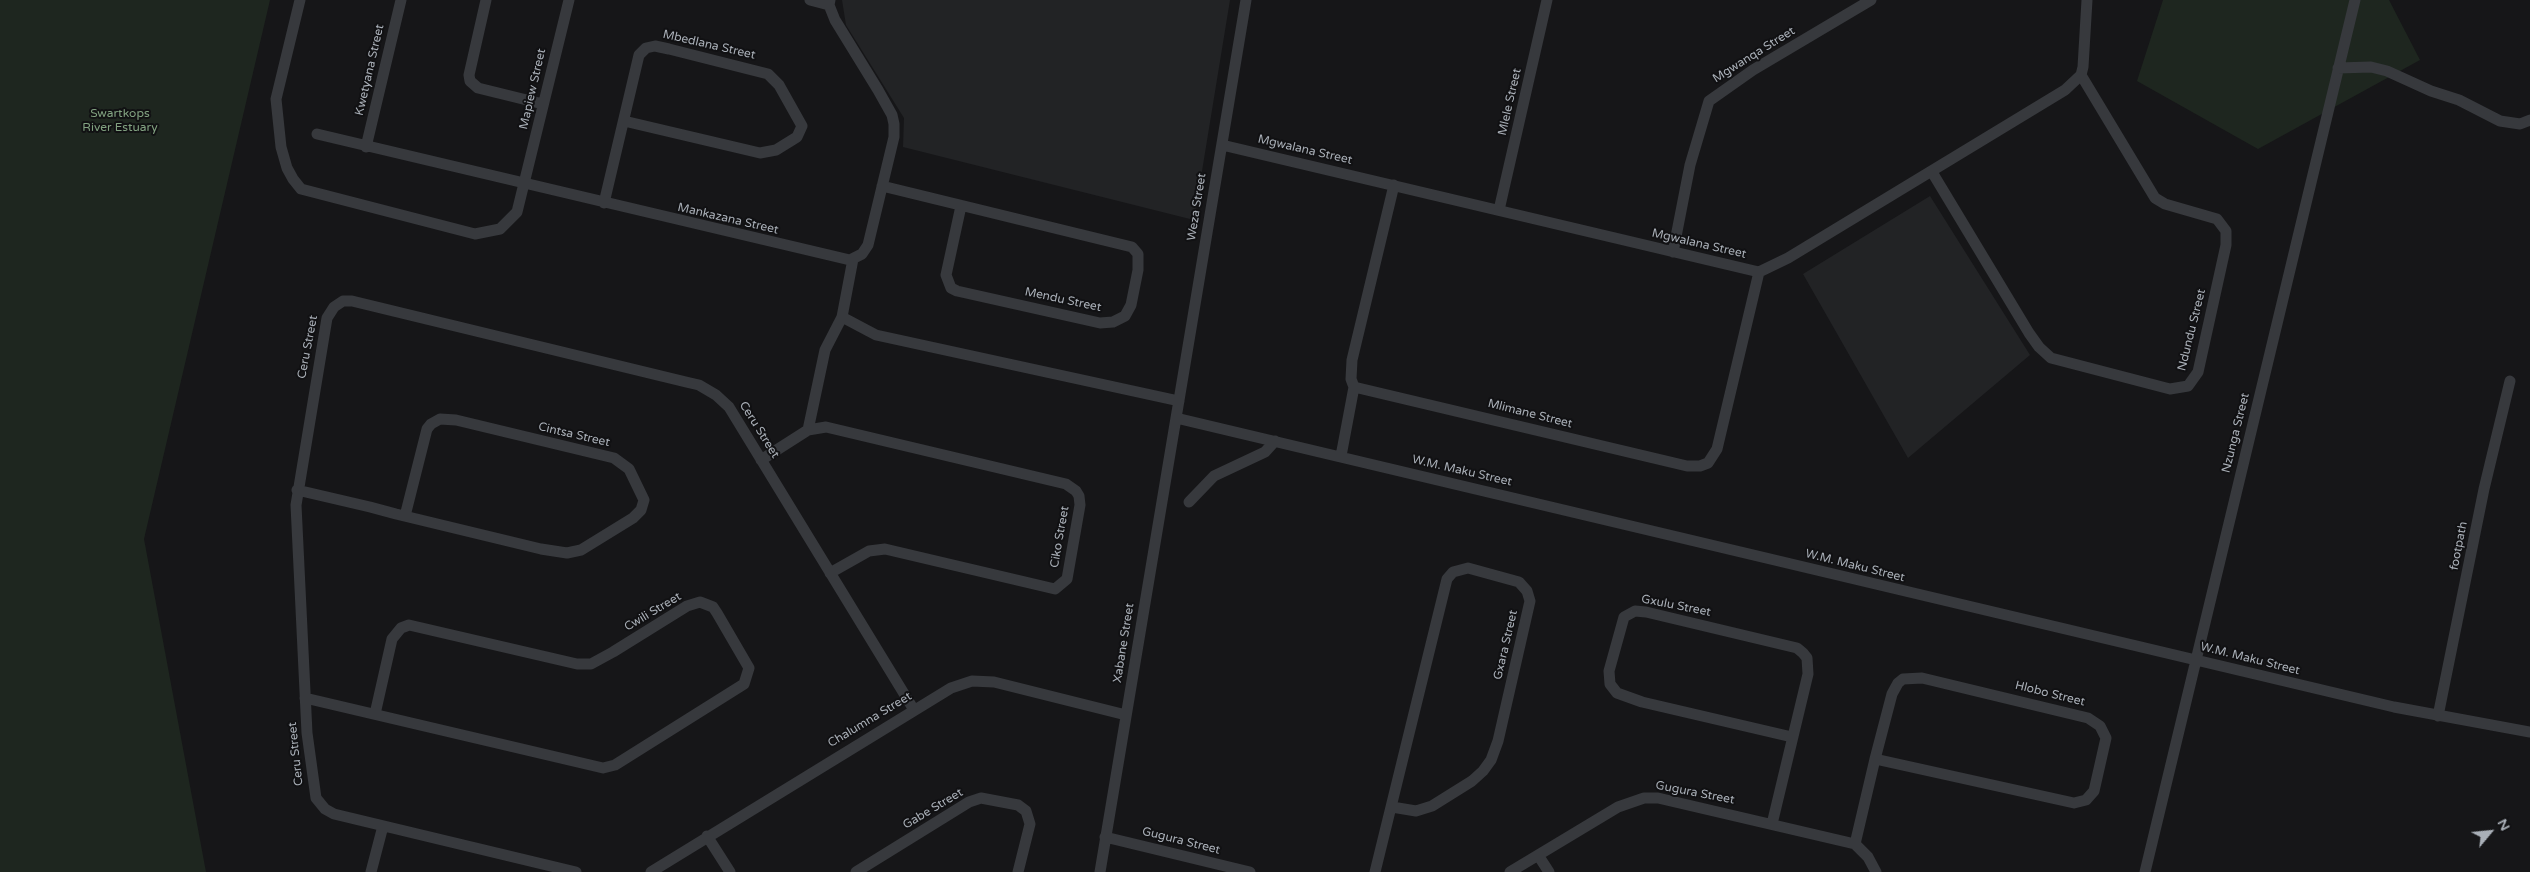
<!DOCTYPE html>
<html>
<head>
<meta charset="utf-8">
<style>
  body { margin:0 }
  #map { position:relative; width:2530px; height:872px; overflow:hidden; background:#161618; font-family:"Varela Round",sans-serif }
  canvas { display:block }
  .north { position:absolute; left:2465px; top:807px; width:50px; height:50px; -webkit-text-stroke:4px #111113; paint-order:stroke; rotate:62deg; font-size:14px; font-weight:700; line-height:20px; text-align:center; color:#a9afb7 }
  .north::after { content:''; display:block; margin:auto; width:18px; height:22px; background:#a9afb7; clip-path:polygon(50% 0,100% 100%,50% 72%,0 100%) }
</style>
</head>
<body>
<div id="map">
<canvas width="2530" height="872"></canvas>
<div class="north">N</div>
</div>
<script>
const c = document.querySelector('canvas').getContext('2d');
c.lineJoin = 'round';
function fill(path, color) { c.fillStyle = color; c.fill(path, 'evenodd'); }
const poly = rows => new Path2D(rows.map(r => 'M' + r).join(''));
function stroke(path, color, width, dash) { c.strokeStyle = color; c.lineWidth = width; c.lineCap = dash ? 'butt' : 'round'; c.setLineDash(dash || []); c.stroke(path); }
function write(font, color, halo, rows, align = 'center') {
  c.font = font + ' "Varela Round",sans-serif'; c.lineWidth = 4; c.setLineDash([]); c.textBaseline = 'middle'; c.strokeStyle = halo; c.fillStyle = color; for (const [text, x, y, turn = 0] of rows) {
    c.save(); c.translate(x, y); c.rotate((+turn || 0) * Math.PI / 180); c.textAlign = isNaN(turn) ? turn : align; if (halo) c.strokeText(text, 0, 0); c.fillText(text, 0, 0); c.restore();
  }
}
const built = poly([
  [842,0,1230,0,1194,220,903,147,904,118,846,25],
  [1930,196,2030,355,1908,458,1803,274]
]);
const green = poly([
  [0,0,270,0,144,539,206,872,0,872],
  [2163,0,2389,0,2420,60,2258,149,2137,81]
]);
const minor = poly([
  [300,0,276,99,281,147,287,168,293,179,301,189,475,234,500,229,517,212,569,0],
  [486,0,469,75,470,81,478,88,543,104],
  [810,0,829,5],
  [2338,68,2371,67,2387,71,2431,91,2459,100,2500,121,2520,124,2530,120],
  [317,134,850,260,862,254,868,245,894,137,894,124,892,115,878,90,835,20,829,5,830,0],
  [1222,145,1759,272,1788,258,2065,90,2081,75,2083,67,2087,0],
  [366,147,401,0],
  [1932,172,2029,333,2039,347,2051,358,2170,389,2188,386,2198,372,2226,245,2226,231,2217,219,2165,204,2155,198,2081,75],
  [1394,185,1352,360,1351,379,1354,387,1687,466,1700,466,1708,463,1717,449,1759,272],
  [882,186,1132,247,1138,254,1138,270,1131,305,1125,316,1113,322,1100,323,957,291,951,288,946,275,961,206],
  [604,203,639,55,646,48,655,46,669,49,768,74,779,85,802,126,797,137,776,150,760,153,624,121],
  [1499,210,1547,0],
  [1673,252,1690,165,1709,101,1753,70,1871,0],
  [842,317,876,335,1179,401],
  [1176,418,2394,707,2530,732],
  [808,430,825,350,842,317,853,259],
  [1341,456,1354,387],
  [761,460,808,430,826,427,1066,484,1076,491,1079,496,1080,505,1067,579,1055,589,885,549,869,551,830,573],
  [297,490,370,507,396,514,541,549,567,553,581,550,633,518,641,510,644,500,629,469,614,458,456,420,440,419,431,424,427,429,405,516],
  [1189,502,1214,476,1265,452,1275,441],
  [305,698,603,768,615,765,744,684,749,668,717,613,713,607,700,602,687,606,613,652,591,664,577,664,409,625,401,628,392,639,375,714],
  [2438,716,2484,489,2510,381],
  [1772,824,1808,674,1807,658,1803,653,1797,648,1646,612,1635,611,1624,617,1609,671,1610,684,1617,693,1642,702,1792,737],
  [707,836,730,872],
  [1105,837,1250,872],
  [1855,844,1875,759,1892,694,1898,683,1903,679,1922,678,2088,718,2100,726,2106,738,2094,791,2086,800,2074,803,1875,759],
  [1538,855,1549,872],
  [371,872,383,826],
  [576,872,334,814,325,809,316,798,307,733,296,505,327,318,334,307,343,301,352,301,686,382,699,385,716,395,729,407,914,710],
  [651,872,951,688,972,681,994,682,1126,715],
  [856,872,969,802,981,798,1018,805,1026,811,1030,824,1018,872],
  [1100,872,1246,0],
  [1375,872,1447,579,1453,572,1468,568,1519,582,1527,591,1530,601,1498,741,1491,760,1483,771,1472,781,1432,806,1416,811,1392,807],
  [1510,872,1618,807,1644,798,1658,798,1855,844,1868,857,1876,872],
  [2145,872,2355,0]
]);
const streetNames = [
  ["Mbedlana Street",709,45,13],
  ["Mgwanqa Street",1754,55,-32],
  ["Kwetyana Street",370,70,-77],
  ["Mapiew Street",533,89,-77],
  ["Mlele Street",1510,102,-77],
  ["Mgwalana Street",1305,150,13],
  ["Weza Street",1197,207,-81],
  ["Mankazana Street",728,219,13],
  ["Mgwalana Street",1699,244,13],
  ["Mendu Street",1063,300,12],
  ["Ndundu Street",2192,330,-76],
  ["Ceru Street",308,347,-79],
  ["Mlimane Street",1530,414,14],
  ["Ceru Street",759,430,58],
  ["Nzunga Street",2236,433,-76],
  ["Cintsa Street",574,435,13],
  ["W.M. Maku Street",1462,471,13],
  ["Ciko Street",1060,537,-80],
  ["footpath",2459,546,-79],
  ["W.M. Maku Street",1855,566,14],
  ["Gxulu Street",1676,606,11],
  ["Cwili Street",653,612,-31],
  ["Xabane Street",1124,643,-81],
  ["Gxara Street",1506,645,-77],
  ["W.M. Maku Street",2250,659,14],
  ["Hlobo Street",2050,694,14],
  ["Chalumna Street",870,720,-31],
  ["Ceru Street",296,754,-96],
  ["Gugura Street",1695,793,11],
  ["Gabe Street",933,809,-31],
  ["Gugura Street",1181,841,14]
];
const parkNames = [
  ["Swartkops",120,114],
  ["River Estuary",120,128]
];
fill(built, '#222325');
fill(green, '#1e261f');
stroke(minor, '#37393d', 11);
write('12px', '#a9afb7', '#111113', streetNames);
write('12px', '#82a281', '#111113', parkNames);
</script>
</body>
</html>
